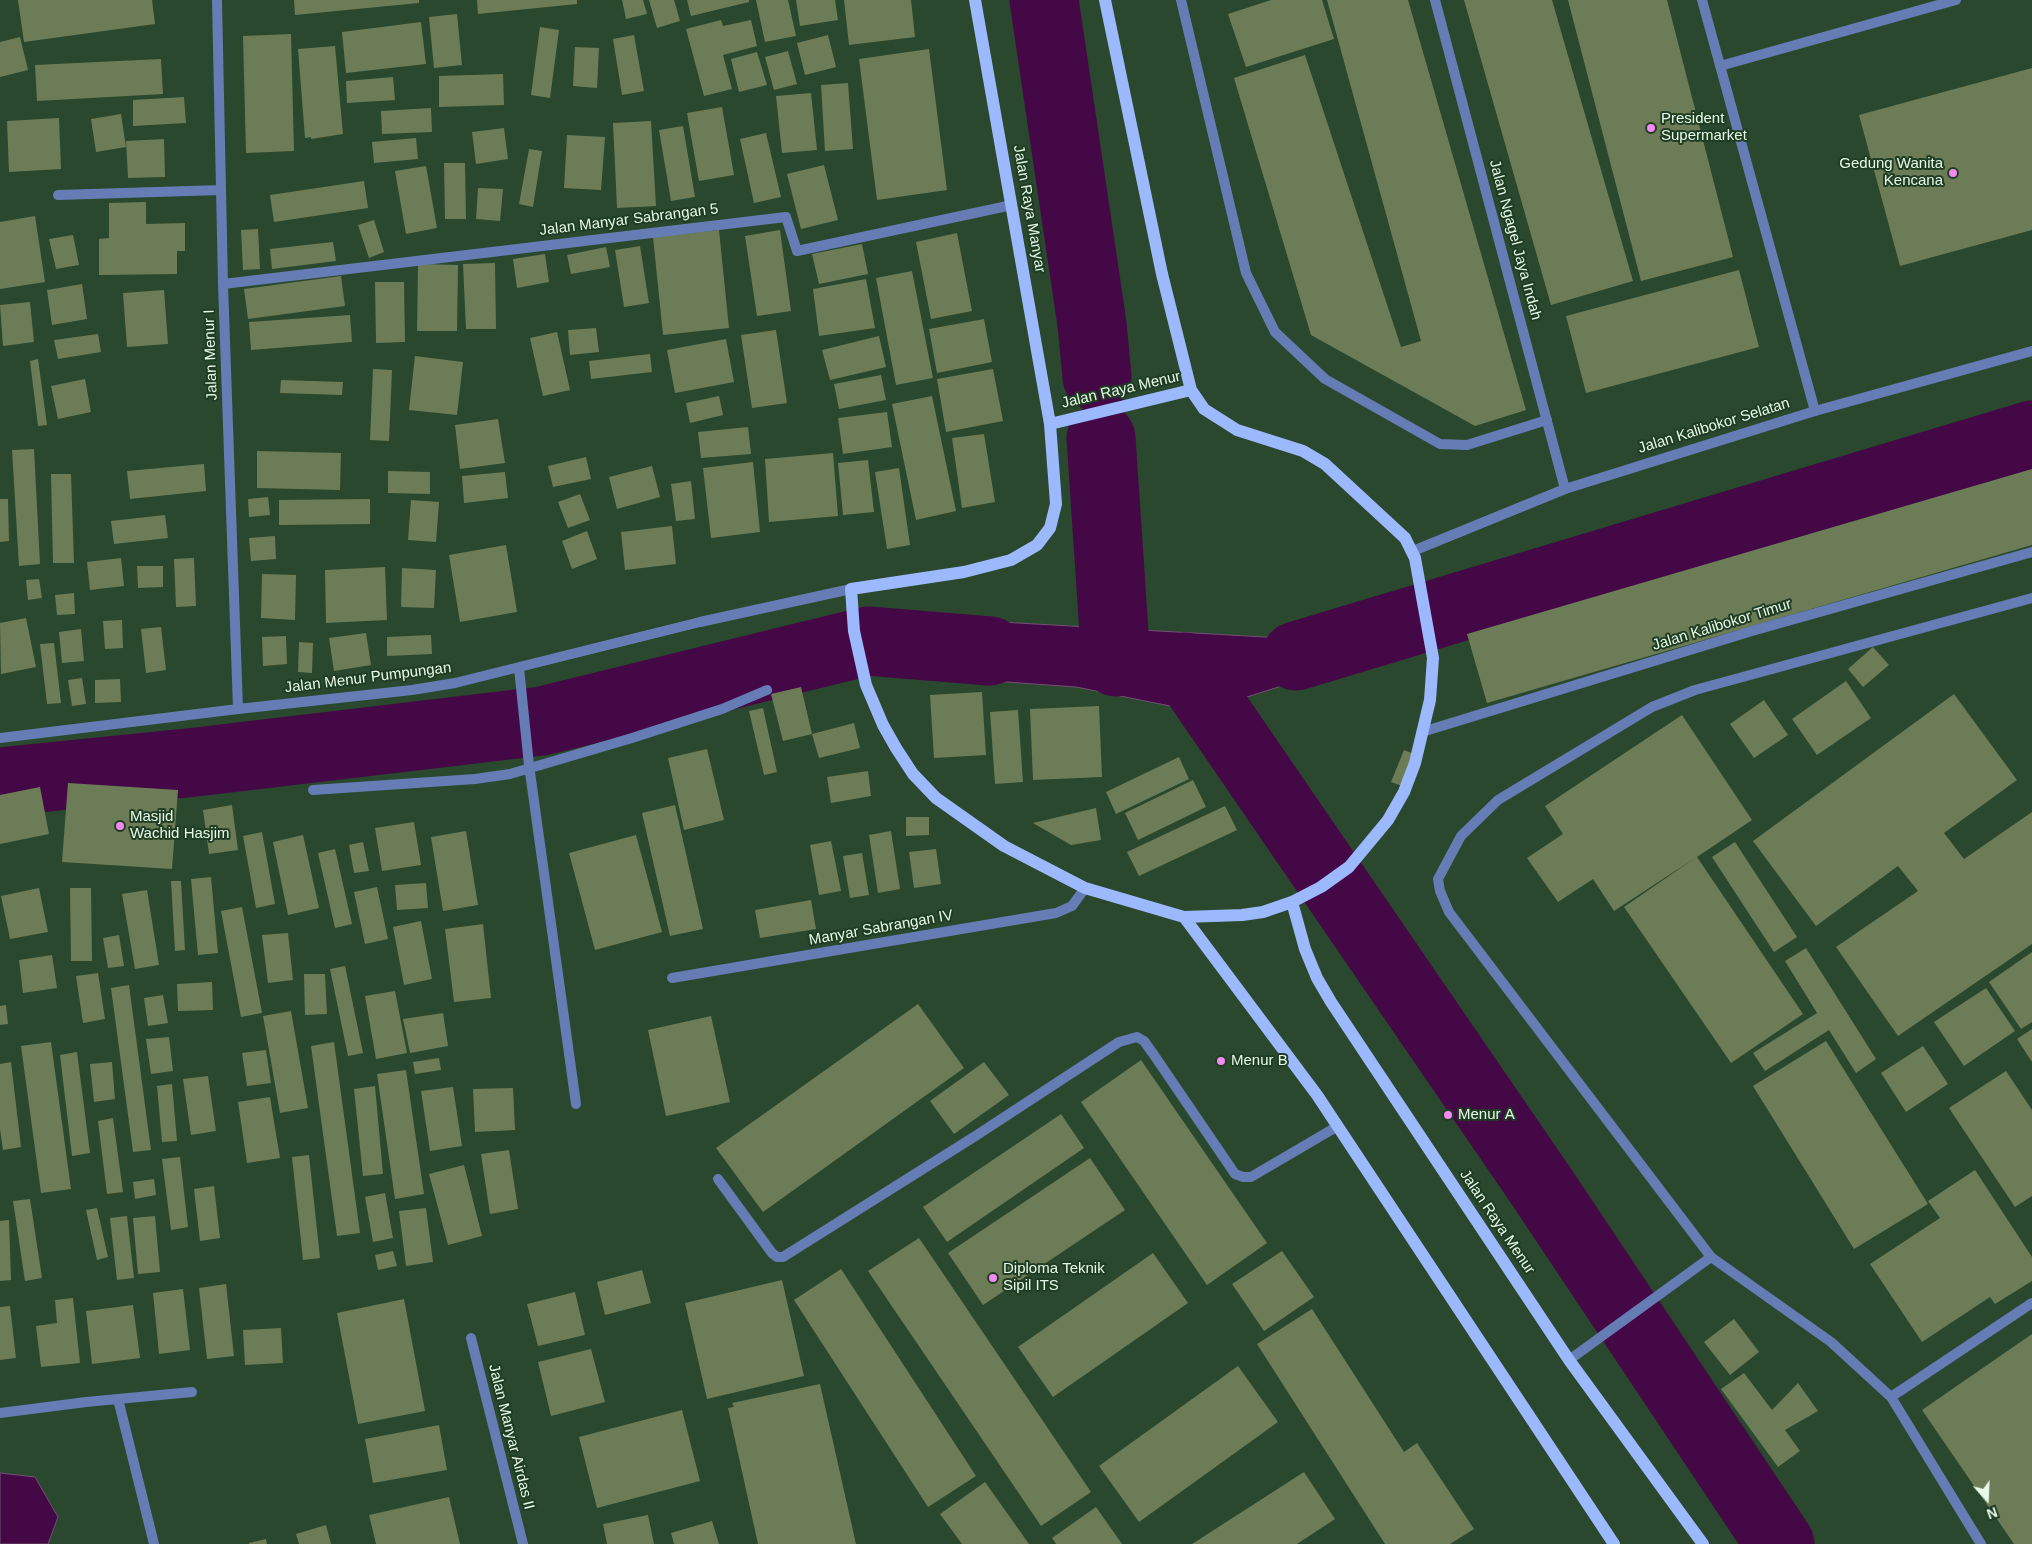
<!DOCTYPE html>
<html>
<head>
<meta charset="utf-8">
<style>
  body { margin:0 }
  #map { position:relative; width:2032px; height:1544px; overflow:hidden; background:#2a482d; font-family:Arial,sans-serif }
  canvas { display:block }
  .north { position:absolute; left:1962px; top:1474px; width:50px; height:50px; -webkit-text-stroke:4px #1f3d23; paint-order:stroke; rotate:160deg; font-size:14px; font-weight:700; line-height:20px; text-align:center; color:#e7f9e8 }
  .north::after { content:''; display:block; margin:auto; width:18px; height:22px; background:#e7f9e8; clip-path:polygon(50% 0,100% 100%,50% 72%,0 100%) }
</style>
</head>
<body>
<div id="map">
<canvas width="2032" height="1544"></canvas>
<div class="north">N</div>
</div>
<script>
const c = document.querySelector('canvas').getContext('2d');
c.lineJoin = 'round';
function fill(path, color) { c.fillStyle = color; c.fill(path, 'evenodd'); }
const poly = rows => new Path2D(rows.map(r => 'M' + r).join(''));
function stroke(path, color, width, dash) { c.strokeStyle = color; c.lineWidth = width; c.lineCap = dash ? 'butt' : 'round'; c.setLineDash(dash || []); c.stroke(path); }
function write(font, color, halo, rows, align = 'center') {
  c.font = font + ' Arial,sans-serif'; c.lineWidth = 4; c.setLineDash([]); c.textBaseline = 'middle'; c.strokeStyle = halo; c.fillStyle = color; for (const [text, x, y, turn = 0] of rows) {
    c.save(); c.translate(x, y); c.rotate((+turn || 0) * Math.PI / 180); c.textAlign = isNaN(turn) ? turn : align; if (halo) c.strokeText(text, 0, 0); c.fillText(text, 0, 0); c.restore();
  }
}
const water = poly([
  [1380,607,1395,650,1228,703,1175,707,1076,687,895,674,898,620,983,621,1282,638,1380,607],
  [0,1473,35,1477,58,1517,48,1544,0,1544,0,1473]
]);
const river = poly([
  [1044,0,1092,324,1097,377],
  [1101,438,1116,662],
  [1296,656,2032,435],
  [1185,667,1541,1186,1780,1544],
  [0,782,196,762,542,721,868,641,990,651]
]);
const building = poly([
  [18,0,152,0,155,24,24,42],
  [294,0,419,0,419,3,295,15],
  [477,0,577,0,577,4,478,14],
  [622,0,643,0,647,14,626,19],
  [649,0,674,0,680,21,657,28],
  [687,0,749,0,749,2,691,16],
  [756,0,788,0,796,36,765,42],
  [796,0,835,0,838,20,800,26],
  [844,0,911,0,915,37,849,45],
  [1271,0,1322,0,1334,39,1246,67,1228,14],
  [1327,0,1408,0,1526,410,1475,426,1311,335,1234,78,1305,55,1401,347,1421,341],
  [1464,0,1552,0,1633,281,1551,305],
  [1568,0,1667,0,1733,257,1641,281],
  [457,14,462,65,434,68,429,17],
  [721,20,723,26,751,20,757,46,723,55,732,89,704,96,686,29],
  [421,22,426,64,346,73,342,32],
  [540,27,559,30,550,98,531,95],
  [291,34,294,151,246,153,243,36],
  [634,35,644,91,622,95,613,39],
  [828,35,836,67,805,75,797,43],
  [20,37,28,70,0,77,0,42],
  [335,46,343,134,311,139,311,137,305,138,298,49],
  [575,47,599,48,597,88,573,86],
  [929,49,947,190,877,200,859,59],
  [788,51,797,84,774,90,765,57],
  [757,52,767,85,739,92,731,59],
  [161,59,163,94,37,101,35,65],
  [2032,68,2032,230,1900,266,1859,115],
  [503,74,504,105,439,107,439,76],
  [393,77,395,100,347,103,346,81],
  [848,83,853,149,825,151,821,85],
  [811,93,817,150,782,153,776,96],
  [184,97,186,123,133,126,133,100],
  [722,107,734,175,699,181,687,113],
  [431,108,432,132,382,134,381,111],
  [121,114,126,147,96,152,91,119],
  [59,118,61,169,9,172,7,121],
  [651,121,656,206,617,208,613,123],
  [683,126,695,197,671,201,659,130],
  [504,128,508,159,476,164,472,132],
  [766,133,781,197,754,203,740,139],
  [567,135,605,137,601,190,564,188],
  [416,138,418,159,374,163,372,142],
  [164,139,165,177,128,178,126,141],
  [529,149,542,151,533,207,519,204],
  [444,163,465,163,466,219,445,219],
  [824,165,838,220,801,229,787,174],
  [426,166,437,228,406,234,395,171],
  [364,181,368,208,274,222,270,195],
  [478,188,503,189,500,221,476,219],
  [146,202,146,224,185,223,185,251,177,251,177,274,99,275,99,239,109,238,109,203],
  [35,216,45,282,0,289,0,222],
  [374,220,384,252,369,258,358,225],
  [258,229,260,269,243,270,241,230],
  [719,230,729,328,663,335,653,237],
  [780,230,791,311,757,316,745,236],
  [957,233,972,311,931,319,916,242],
  [73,235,79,265,56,269,49,239],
  [333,242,336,261,272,269,270,249],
  [862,244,868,274,819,284,812,254],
  [640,246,649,303,624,307,615,250],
  [606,247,610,267,571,274,567,255],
  [545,254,549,282,517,288,513,259],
  [495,263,496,329,466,329,463,264],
  [418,264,458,265,457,331,417,331],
  [1739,270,1759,347,1586,393,1566,316],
  [912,271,933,378,896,385,876,278],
  [341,276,345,306,248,319,244,289],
  [866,279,875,328,819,336,813,289],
  [375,282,404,282,405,342,376,343],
  [82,284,87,319,52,325,47,290],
  [164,290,168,344,127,347,123,293],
  [30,302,34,342,3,346,0,305],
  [350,315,352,342,251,350,249,322],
  [984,319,992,362,937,373,929,329],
  [596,328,599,352,570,355,568,330],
  [776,330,787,403,752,408,741,335],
  [557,332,570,390,543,396,530,338],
  [98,334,101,352,58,359,54,340],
  [879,336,886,367,830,380,822,350],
  [726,339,734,382,675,393,667,350],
  [650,354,652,372,591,379,589,361],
  [415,356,463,362,457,415,409,410],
  [38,359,47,425,38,426,30,361],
  [373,369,392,370,389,441,370,440],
  [993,369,1003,421,946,432,937,379],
  [881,375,886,400,839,409,834,384],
  [85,379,91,412,58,419,51,386],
  [281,380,343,382,342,395,280,393],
  [719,396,723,415,690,423,686,403],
  [932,396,956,511,916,520,892,404],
  [887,412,892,447,843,454,838,418],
  [498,419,505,463,460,469,455,425],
  [748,427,751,454,701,458,698,432],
  [984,434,995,502,962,508,952,438],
  [34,449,40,564,19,566,12,450],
  [257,451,341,453,340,490,257,488],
  [833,453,838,516,769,522,765,459],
  [586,457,591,479,553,487,548,466],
  [868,460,874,512,843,515,838,463],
  [753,462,760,532,711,538,703,468],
  [204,464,206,491,130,499,127,471],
  [652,466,660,497,617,509,609,477],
  [899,468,910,545,887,549,875,472],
  [2032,469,2032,545,1487,703,1467,634],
  [388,471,430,472,430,494,388,493],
  [505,472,508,498,464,503,462,476],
  [51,474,71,474,74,563,53,563],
  [691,481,695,519,676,521,671,484],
  [580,494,590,520,568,528,558,502],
  [268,497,270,515,249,517,248,499],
  [0,499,8,499,9,541,0,542],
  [370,499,370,524,279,525,279,500],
  [411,500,439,502,436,542,408,540],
  [165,515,168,538,114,544,111,521],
  [672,526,676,564,625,570,621,532],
  [587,531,597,559,572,569,562,541],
  [275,536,276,559,251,561,249,538],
  [506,545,517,612,460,622,449,555],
  [121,558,124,586,90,590,87,562],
  [194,558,196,606,176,607,174,559],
  [137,566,163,566,163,587,138,588],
  [385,567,387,620,326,623,325,570],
  [402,568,436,570,434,608,401,607],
  [262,574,296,575,295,620,261,618],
  [39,579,42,598,28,600,26,580],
  [74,593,75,614,57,615,55,595],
  [26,618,36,667,1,674,0,623],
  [122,620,123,648,105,649,103,621],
  [161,627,166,670,146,673,141,629],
  [81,629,84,661,62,663,59,632],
  [366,633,371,665,334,671,329,638],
  [431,635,432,654,387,656,387,637],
  [286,636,287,664,263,666,262,637],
  [299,642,313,643,312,673,298,672],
  [54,643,61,703,47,704,40,644],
  [1873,647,1889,665,1863,687,1848,669],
  [82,678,86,704,72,706,68,680],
  [120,679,121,702,95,703,95,680],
  [1846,681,1871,718,1817,755,1792,719],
  [801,687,812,734,783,741,771,694],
  [982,692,986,755,934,758,930,695],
  [1954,694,2017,780,1944,833,1964,859,2032,812,2032,944,1898,1036,1836,947,1918,891,1898,866,1816,926,1753,841],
  [1764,700,1788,735,1754,758,1730,724],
  [1099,706,1102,777,1033,780,1030,709],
  [763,708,777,772,764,775,749,711],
  [1018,710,1023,782,995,784,990,712],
  [1682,715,1752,820,1697,857,1803,1014,1731,1063,1624,907,1695,858,1614,911,1593,879,1558,902,1527,858,1563,834,1545,806],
  [854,723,860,748,819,758,812,734],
  [707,749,724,820,684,830,668,758],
  [1404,750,1414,754,1402,786,1391,782],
  [1179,757,1189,779,1116,814,1106,792],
  [868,771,871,796,831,803,827,777],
  [1193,780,1206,807,1138,840,1125,813],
  [68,783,178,790,172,869,62,862],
  [40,787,49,834,0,844,0,795],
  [232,805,238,850,209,854,203,810],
  [675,805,703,929,670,936,642,813],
  [1225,806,1237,830,1139,876,1127,852],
  [1096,808,1101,840,1071,845,1033,823],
  [906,817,929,817,929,835,906,836],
  [414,822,421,865,382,871,375,828],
  [466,831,478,905,443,911,431,837],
  [891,831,900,889,878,893,869,835],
  [262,832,275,904,256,908,243,836],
  [303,835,319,908,288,915,273,842],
  [636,835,662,932,595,950,569,853],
  [831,841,841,891,819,895,810,845],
  [363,842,369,871,354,873,349,845],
  [1735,842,1797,937,1774,952,1712,857],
  [335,849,352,924,335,928,318,853],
  [936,849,941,884,914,888,909,852],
  [862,853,869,895,850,898,843,856],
  [211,877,218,953,198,955,191,879],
  [171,881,181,881,185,950,175,951],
  [426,883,428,908,397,910,395,885],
  [377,887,388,939,365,944,354,892],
  [39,888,48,932,10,939,1,896],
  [70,888,91,888,92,961,71,961],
  [147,890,159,965,135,969,122,894],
  [811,900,816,929,760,938,755,910],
  [242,907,262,1013,241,1017,221,911],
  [421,921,432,979,404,985,393,927],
  [483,924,491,998,454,1002,445,929],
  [288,933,293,980,268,983,262,935],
  [119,935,124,966,108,968,103,938],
  [1806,948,1876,1059,1856,1073,1829,1030,1765,1071,1753,1053,1817,1013,1785,961],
  [2032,952,2032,1022,2021,1029,1989,982],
  [52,955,57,988,23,993,19,960],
  [345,966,363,1053,348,1056,330,969],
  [98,973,105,1019,83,1023,76,976],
  [304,974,325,974,327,1014,305,1015],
  [212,982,213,1010,178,1011,177,984],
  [129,985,151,1150,133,1152,111,988],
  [1986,988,2015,1031,1964,1066,1934,1022],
  [395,991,407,1053,376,1059,365,996],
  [163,995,168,1023,148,1026,144,998],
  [918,1004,964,1068,763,1212,716,1148],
  [6,1005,8,1024,0,1025,0,1006],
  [291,1011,308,1108,280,1113,263,1016],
  [443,1013,448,1046,410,1053,403,1019],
  [711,1016,730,1102,666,1116,648,1030],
  [2032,1029,2032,1062,2017,1039],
  [169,1037,173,1071,151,1074,146,1039],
  [1826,1041,1928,1204,1854,1249,1753,1086],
  [51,1042,71,1189,41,1193,21,1046],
  [334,1042,360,1233,337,1236,311,1046],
  [1923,1046,1948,1084,1906,1112,1881,1073],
  [266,1050,271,1083,247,1086,242,1053],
  [77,1052,90,1153,72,1156,60,1055],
  [439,1058,441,1070,415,1074,413,1062],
  [1141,1060,1267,1243,1207,1285,1081,1102],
  [11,1062,21,1147,3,1150,0,1129,0,1064],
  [112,1062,115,1099,94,1102,90,1064],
  [984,1062,1009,1095,954,1134,930,1101],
  [406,1070,424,1194,395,1199,377,1074],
  [2006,1071,2032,1110,2032,1196,2015,1207,1949,1108],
  [208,1076,216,1131,191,1135,183,1079],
  [172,1084,177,1141,162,1142,157,1086],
  [375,1086,383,1174,363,1176,354,1089],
  [453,1087,462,1146,430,1151,421,1091],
  [513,1088,515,1130,475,1132,473,1089],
  [270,1097,280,1158,247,1163,238,1102],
  [1061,1114,1084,1148,947,1242,923,1207],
  [113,1118,123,1192,107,1194,98,1121],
  [509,1150,518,1209,490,1214,481,1154],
  [309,1155,320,1258,303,1260,292,1157],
  [180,1157,188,1227,171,1230,162,1159],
  [1090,1158,1125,1210,983,1305,948,1253],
  [464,1165,482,1236,448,1245,429,1174],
  [1975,1170,2032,1257,2032,1281,1995,1304,1990,1297,1922,1342,1870,1264,1940,1218,1928,1201],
  [154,1179,156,1195,135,1199,133,1182],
  [214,1186,220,1238,200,1241,194,1189],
  [385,1193,393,1238,373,1242,365,1197],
  [30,1199,42,1278,25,1281,13,1201],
  [97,1208,108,1257,97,1260,86,1210],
  [426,1208,433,1262,406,1266,399,1211],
  [127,1216,134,1278,117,1280,110,1218],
  [155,1216,160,1272,138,1274,133,1218],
  [9,1220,11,1280,0,1281,0,1221],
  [919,1238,1091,1492,1041,1526,868,1271],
  [393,1251,397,1266,378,1270,375,1255],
  [1282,1251,1314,1297,1264,1331,1232,1284],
  [1153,1253,1188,1303,1053,1397,1018,1347],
  [841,1269,976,1476,928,1507,794,1300],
  [642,1270,651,1303,605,1315,597,1282],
  [782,1280,804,1376,707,1399,685,1303],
  [226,1284,234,1356,207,1359,199,1288],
  [183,1289,190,1350,159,1354,153,1293],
  [575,1292,585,1335,538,1346,527,1304],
  [73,1298,80,1363,41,1367,36,1326,57,1323,55,1300],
  [404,1299,425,1411,358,1424,337,1313],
  [133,1305,140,1358,92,1364,86,1311],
  [10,1306,16,1358,0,1360,0,1307],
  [1312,1309,1404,1452,1417,1443,1474,1529,1450,1544,1385,1544,1257,1344],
  [1734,1319,1759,1352,1730,1375,1704,1342],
  [281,1328,283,1363,245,1365,243,1330],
  [2032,1334,2032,1544,2014,1544,1922,1410],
  [591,1349,605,1402,551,1416,538,1362],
  [1238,1366,1278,1422,1139,1522,1099,1466],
  [1744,1373,1772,1410,1798,1383,1818,1411,1785,1430,1800,1451,1778,1467,1721,1389],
  [820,1384,856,1544,758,1544,728,1408,734,1407,732,1403],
  [682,1410,700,1481,597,1508,579,1437],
  [439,1425,447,1470,373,1483,365,1439],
  [1304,1472,1335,1519,1297,1544,1192,1544],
  [985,1482,1029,1544,962,1544,940,1514],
  [449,1497,460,1544,376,1544,369,1515],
  [1096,1507,1122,1544,1056,1544,1052,1538],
  [648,1515,654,1544,607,1544,603,1524],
  [712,1521,719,1544,674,1544,671,1533],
  [326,1525,331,1544,299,1544,296,1534],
  [266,1539,267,1544,249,1544,249,1543]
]);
const service = poly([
  [1181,0,1246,273,1275,332,1325,379,1440,444,1467,445,1547,420],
  [519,668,529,765,576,1104],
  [313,790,475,779,510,774,632,738,722,709,767,690],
  [718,1179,772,1253,777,1257,783,1257,977,1135,1119,1042,1137,1037,1144,1041,1154,1055,1235,1174,1243,1177,1251,1177,1338,1126],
  [1569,1360,1711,1257],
  [1891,1397,2032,1303],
  [1981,1544,1891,1397,1831,1342,1711,1257,1449,912,1440,891,1438,879,1461,836,1498,800,1652,707,1695,690,2032,598]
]);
const minor = poly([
  [217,0,223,284,238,709],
  [1435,0,1565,489],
  [1702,0,1815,411],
  [1720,66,1956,0],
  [58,195,221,190],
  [223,284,786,217,797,251,1012,205],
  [1422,732,1752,631,2032,552],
  [672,978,1056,913,1072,906,1085,888],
  [471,1338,523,1544],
  [118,1399,154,1544],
  [0,1413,86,1402,192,1392]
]);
const tertiary = poly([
  [1413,551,1565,489,1815,411,2032,351],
  [0,738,238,709,412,690,455,683,700,622,851,589]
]);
const primary = poly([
  [975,0,1050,424,1056,504,1050,528,1037,545,1011,560,964,572,851,589,854,631,866,685,883,725,896,748,913,774,936,798,1004,846,1085,888,1184,917,1242,915,1263,912,1292,902,1321,887,1349,867,1388,820,1404,792,1415,763,1430,700,1433,658,1415,558,1405,538,1325,464,1303,451,1237,430,1204,409,1191,390,1162,274,1105,0],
  [1050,424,1191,390],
  [1292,902,1305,949,1317,978,1331,1002,1569,1360,1703,1544],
  [1184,917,1317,1095,1614,1544]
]);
const markers = [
  [1651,128,5,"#f28af3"],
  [1953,173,5,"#f28af3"],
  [120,826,5,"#f28af3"],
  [1221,1061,5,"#f28af3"],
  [1448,1115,5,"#f28af3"],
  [993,1278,5,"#f28af3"]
];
const poiNames = [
  ["President",1661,119],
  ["Supermarket",1661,136],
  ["Gedung Wanita",1943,164,"right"],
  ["Kencana",1943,181,"right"],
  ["Masjid",130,817],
  ["Wachid Hasjim",130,834],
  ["Menur B",1231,1061],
  ["Menur A",1458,1115],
  ["Diploma Teknik",1003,1269],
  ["Sipil ITS",1003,1286]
];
const streetNames = [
  ["Jalan Raya Manyar",1029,209,80],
  ["Jalan Manyar Sabrangan 5",629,220,-7],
  ["Jalan Ngagel Jaya Indah",1515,240,75],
  ["Jalan Menur I",211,355,-92],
  ["Jalan Raya Menur",1121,390,-13],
  ["Jalan Kalibokor Selatan",1714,426,-17],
  ["Jalan Kalibokor Timur",1722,625,-17],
  ["Jalan Menur Pumpungan",368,678,-7],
  ["Manyar Sabrangan IV",881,928,-10],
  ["Jalan Raya Menur",1497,1222,56],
  ["Jalan Manyar Airdas II",511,1437,76]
];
fill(water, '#440846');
stroke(water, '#755077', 1);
stroke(river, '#440846', 69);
fill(building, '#6c7c57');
stroke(service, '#657cb5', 10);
stroke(minor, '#657cb5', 10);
stroke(tertiary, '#657cb5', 10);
stroke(primary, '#9cb9fe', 12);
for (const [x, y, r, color] of markers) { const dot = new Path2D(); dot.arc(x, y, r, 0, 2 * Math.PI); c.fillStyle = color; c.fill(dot); stroke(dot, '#1f3d23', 2); }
write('15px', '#e7f9e8', '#1f3d23', poiNames, 'left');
write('15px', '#e7f9e8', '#1f3d23', streetNames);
</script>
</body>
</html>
